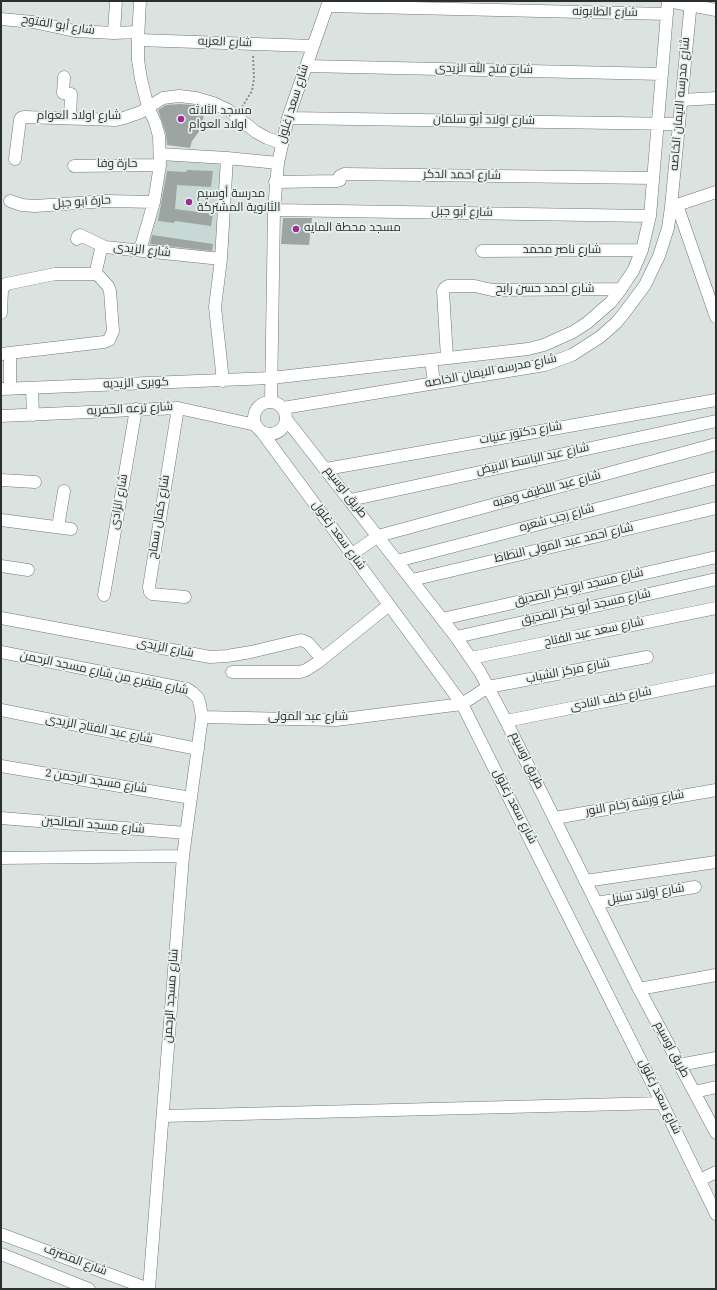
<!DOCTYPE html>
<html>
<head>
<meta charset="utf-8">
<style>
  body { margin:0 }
  #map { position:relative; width:717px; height:1290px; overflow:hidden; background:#dbe3e1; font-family:Spectral,serif }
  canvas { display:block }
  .frame { position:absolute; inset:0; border:2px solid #2c2f2f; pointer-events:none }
</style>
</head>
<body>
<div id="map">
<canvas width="717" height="1290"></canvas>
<div class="frame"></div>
</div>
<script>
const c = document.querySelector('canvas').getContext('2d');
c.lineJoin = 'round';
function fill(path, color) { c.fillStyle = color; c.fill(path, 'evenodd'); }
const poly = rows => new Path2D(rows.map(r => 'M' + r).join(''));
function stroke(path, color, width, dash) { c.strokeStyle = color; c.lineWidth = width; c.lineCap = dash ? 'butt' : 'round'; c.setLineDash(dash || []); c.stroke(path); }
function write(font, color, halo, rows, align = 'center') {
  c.font = font + ' Spectral,Cairo,serif'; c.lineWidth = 3.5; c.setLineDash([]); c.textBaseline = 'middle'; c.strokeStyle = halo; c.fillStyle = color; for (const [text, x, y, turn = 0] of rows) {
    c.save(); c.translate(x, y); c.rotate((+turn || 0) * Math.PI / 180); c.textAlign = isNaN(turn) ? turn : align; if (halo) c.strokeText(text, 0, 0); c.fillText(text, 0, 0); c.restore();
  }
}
const built = poly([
  [163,158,224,160,218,257,144,249]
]);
const building = poly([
  [179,104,194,105,205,109,201,129,192,141,190,148,167,145,166,134,158,110,166,105],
  [187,170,213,171,211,187,177,185,175,209,213,214,211,226,175,221,174,223,158,221,167,171,186,172],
  [283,218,312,218,309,245,281,244],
  [152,235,213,244,212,251,150,244]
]);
const path = poly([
  [242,107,252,91,254,79,253,55]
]);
const minor = poly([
  [668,1,716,10],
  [327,6,667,14],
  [1,19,33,22,75,31,114,33,138,32],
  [114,33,116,1],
  [138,40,313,46],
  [306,66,662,74],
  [64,77,63,93,71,94,70,118],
  [682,100,716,98],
  [288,118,679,124],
  [160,154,227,158,278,163],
  [15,159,20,120,21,118,24,117,116,120,124,118,141,112,163,98,179,96,196,98,213,103,228,110,256,132,267,138,281,143],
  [74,166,160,165],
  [275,182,337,181,340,180,340,176,344,174,653,178],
  [10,201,22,205,35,206,107,201,154,202],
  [677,205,716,317],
  [671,207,716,192],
  [274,210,650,216],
  [77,239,78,236,80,235,105,247],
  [140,250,154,202,160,165,159,136,155,122,148,107,141,79,138,60,138,40,140,1],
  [482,251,642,250],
  [1,313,2,290,6,284,55,274,97,274],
  [1,354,104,342,109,340,113,331,110,291,108,286,97,274,96,271,101,249,105,247,221,259],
  [447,358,443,291,445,288,448,286,475,286,492,290,621,289],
  [431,360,434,383],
  [223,381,215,307,221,259,227,158],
  [32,388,33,415],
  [1,389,271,378,528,349,544,345,573,332,587,323,611,302,621,289,633,271,642,250,650,216,668,1],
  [10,389,10,353],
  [271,402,274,210,278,163,288,118,329,1],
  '254 418a16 16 0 1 1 32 0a16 16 0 1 1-32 0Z',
  [178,408,149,587,150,592,152,594,185,597],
  [283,408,545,365,572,355,600,337,616,323,625,312,645,285,659,256,668,228,671,207,691,1],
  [1,416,178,408,256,425],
  [286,419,456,637,480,672,506,721,639,989,716,1133],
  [261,431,462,704,662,1103,716,1214],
  [326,469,716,400],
  [1,480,35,482],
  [350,500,716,421],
  [1,520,71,529],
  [58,527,64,491],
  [351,555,378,536,716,444],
  [397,561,716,478],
  [1,566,28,570],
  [412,580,716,508],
  [104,595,136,409],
  [1,618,210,657,227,656,251,652,301,640,308,643,322,659],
  [442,619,716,557],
  [456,637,716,579],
  [1,652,187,689,193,693,198,698,200,705,202,717,183,856,149,1289],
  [471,658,716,608],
  [232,672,300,672,306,670,317,663,389,605],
  [1,710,198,749],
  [202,717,336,720,462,704,488,687,647,657],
  [506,721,716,679],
  [1,766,191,798],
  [1,818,186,833],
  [555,818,716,790],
  [1,858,183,856],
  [585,881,716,862],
  [596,903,695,887],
  [639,989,716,975],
  [679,1065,716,1058],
  [694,1092,716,1087],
  [163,1116,662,1103],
  [700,1180,716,1172],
  [1,1234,149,1289],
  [1,1254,89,1289]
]);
const markers = [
  [181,119,4,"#993194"],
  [189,202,4,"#993194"],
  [296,229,4,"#993194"]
];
const streetNames = [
  ["شارع الطابونه",605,13,1],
  ["شارع أبو الفتوح",58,26,9],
  ["شارع العزبه",225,43,2],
  ["شارع فتح الله الزيدى",484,70,1],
  ["شارع سعد زغلول",294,104,-73],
  ["شارع مدرسه الايمان الخاصه",681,104,-85],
  ["شارع اولاد العوام",79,117],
  ["شارع اولاد أبو سلمان",484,121,1],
  ["حارة وفا",117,165],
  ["شارع احمد الدكر",462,176,1],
  ["حارة ابو جبل",82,203,-4],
  ["شارع أبو جبل",462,213,1],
  ["شارع الزيدى",142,251,6],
  ["شارع ناصر محمد",562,251],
  ["شارع احمد حسن رابح",545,290],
  ["شارع مدرسه الايمان الخاصه",491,372,-11],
  ["كوبرى الزيديه",136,384,-2],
  ["شارع ترعه الحفريه",130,410,-3],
  ["شارع دكتور عنيات",521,434,-10],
  ["شارع عبد الباسط الابيض",533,460,-12],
  ["شارع عبد اللطيف وهبه",547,490,-15],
  ["طريق اوسيم",345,493,52],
  ["شارع الزادى",120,502,-80],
  ["شارع كمال سماح",160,517,-81],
  ["شارع رجب شعره",557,519,-15],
  ["شارع سعد زغلول",338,536,54],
  ["شارع احمد عبد المولى النطاط",564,544,-13],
  ["شارع مسجد ابو بكر الصديق",579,588,-13],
  ["شارع مسجد أبو بكر الصديق",586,608,-12],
  ["شارع سعد عبد الفتاح",594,633,-12],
  ["شارع الزيدى",165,649,11],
  ["شارع مركز الشباب",568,672,-11],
  ["شارع متفرع من شارع مسجد الرحمن",104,674,12],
  ["شارع خلف النادى",611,700,-11],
  ["شارع عبد المولى",308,718],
  ["شارع عبد الفتاح الزيدى",99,730,11],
  ["طريق اوسيم",526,761,64],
  ["شارع مسجد الرحمن 2",96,782,9],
  ["شارع ورشة رخام النور",635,804,-10],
  ["شارع سعد زغلول",514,807,63],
  ["شارع مسجد الصالحين",93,826,5],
  ["شارع اولاد سنبل",646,895,-9],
  ["شارع مسجد الرحمن",172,996,-86],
  ["طريق اوسيم",671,1050,62],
  ["شارع سعد زغلول",659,1097,64],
  ["شارع المصرف",75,1261,21]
];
const poiNames = [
  ["مسجد الثلاثه",189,112],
  ["اولاد العوام",189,126],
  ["مدرسة أوسيم",197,195],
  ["الثانوية المشتركة",197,209],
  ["مسجد محطة المايه",304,229]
];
fill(built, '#c8d9d5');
fill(building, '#9da5a3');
stroke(minor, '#707775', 13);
stroke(path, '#898e8d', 2, [2, 2]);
stroke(minor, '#fff', 12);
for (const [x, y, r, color] of markers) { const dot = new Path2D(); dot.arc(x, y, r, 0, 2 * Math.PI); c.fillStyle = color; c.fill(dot); stroke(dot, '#e8f0ee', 1.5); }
write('12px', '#2c2f2f', '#e8f0ee', streetNames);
write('12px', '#2c2f2f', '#e8f0ee', poiNames, 'left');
</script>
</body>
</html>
